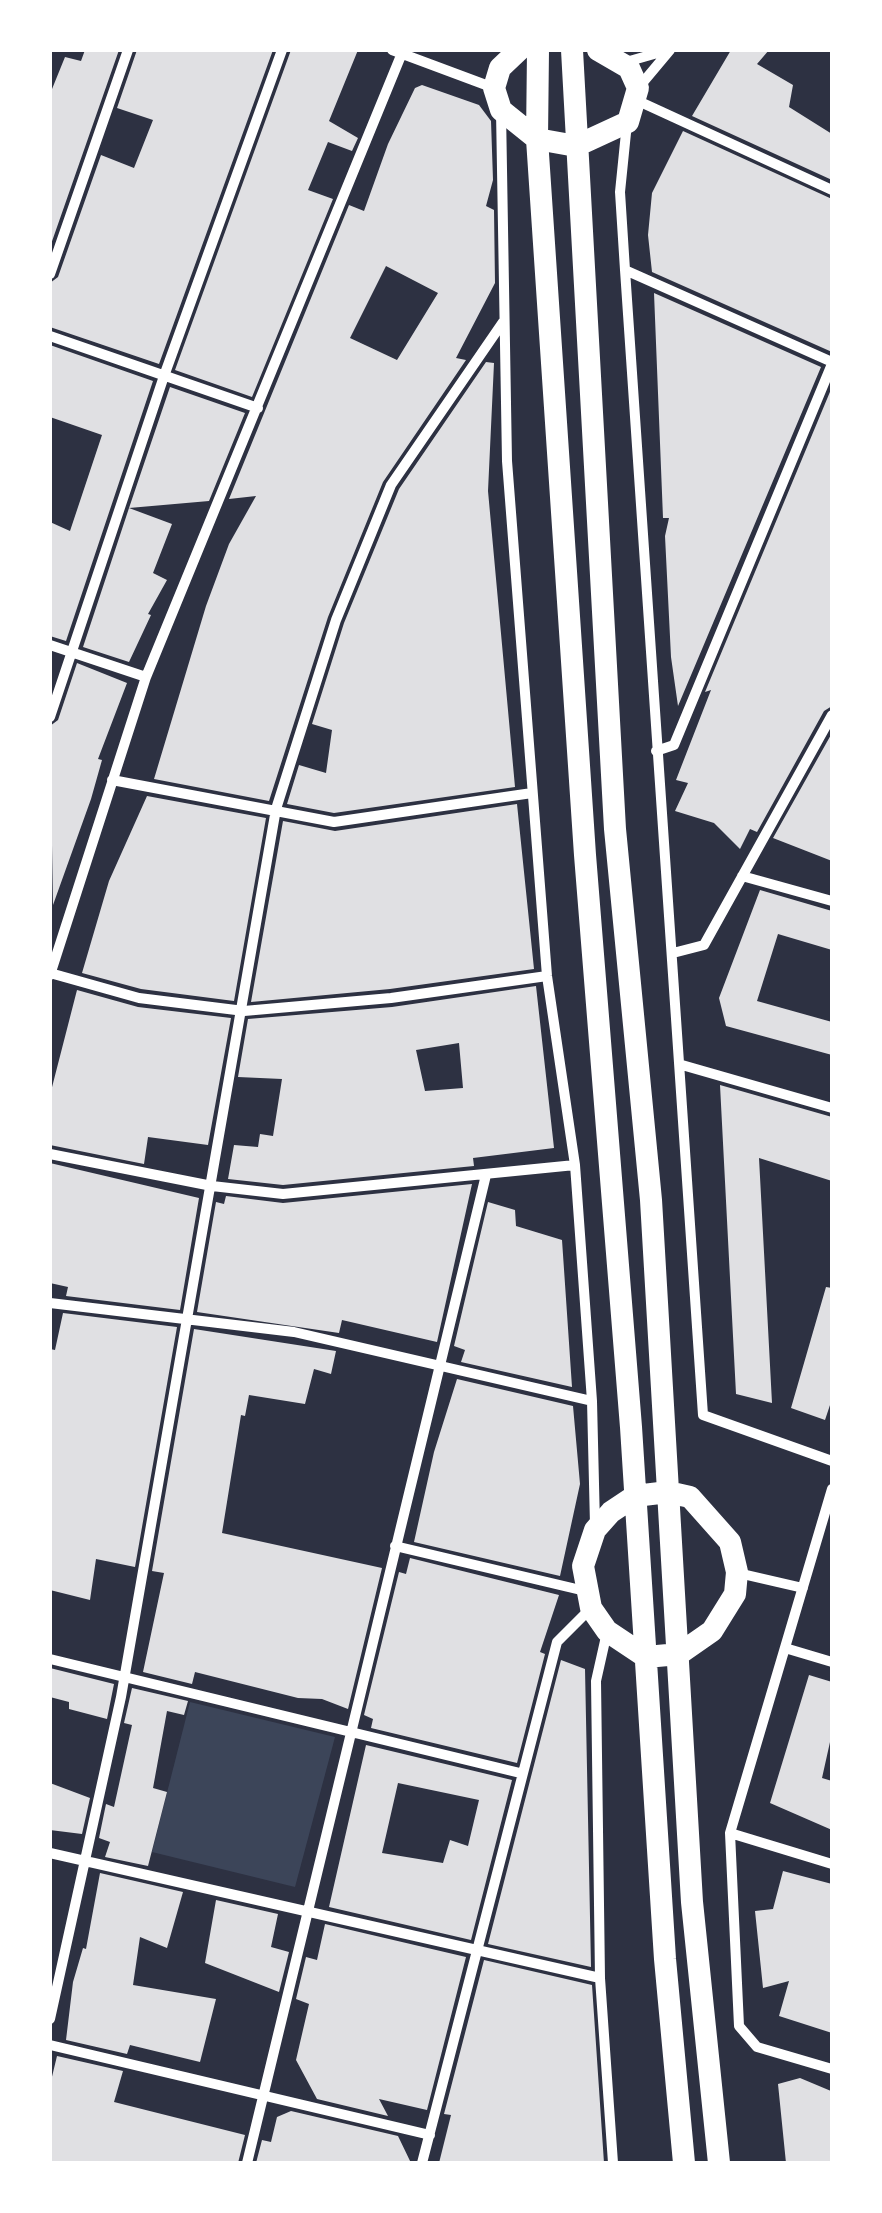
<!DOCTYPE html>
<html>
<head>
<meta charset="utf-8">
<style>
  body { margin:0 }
  #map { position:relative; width:882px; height:2213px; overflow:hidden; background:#2d3142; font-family:"Nunito Sans",sans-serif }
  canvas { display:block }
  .frame { position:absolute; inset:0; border:52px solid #fff; pointer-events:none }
</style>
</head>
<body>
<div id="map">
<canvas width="882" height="2213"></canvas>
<div class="frame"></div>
</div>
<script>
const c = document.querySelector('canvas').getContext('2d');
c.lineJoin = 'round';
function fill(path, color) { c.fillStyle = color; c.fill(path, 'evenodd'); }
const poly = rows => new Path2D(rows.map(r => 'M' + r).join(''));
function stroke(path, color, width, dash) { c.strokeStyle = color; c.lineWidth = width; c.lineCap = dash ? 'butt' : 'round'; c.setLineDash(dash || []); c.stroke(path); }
const green = poly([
  [190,1702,335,1737,295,1887,152,1852]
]);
const building = poly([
  [85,50,119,50,50,247,50,94,65,57,81,61],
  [137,50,273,50,159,364,50,327,50,283,58,277,101,155,134,168,153,120,117,108],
  [291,50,358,50,329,121,358,138,352,151,328,142,308,190,333,199,252,397,175,370],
  [731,50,769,50,757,64,793,85,789,107,832,134,832,180,692,116],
  [422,85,479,105,491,121,493,180,486,206,494,210,495,283,456,358,466,360,383,482,328,617,269,801,154,779,206,606,229,544,256,496,229,499,349,205,364,211,388,144,415,88],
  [386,266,438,293,397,360,350,338],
  [683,131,832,199,832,352,652,272,648,235,652,193],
  [654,293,821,367,678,706,671,657,665,536,669,518,663,518],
  [50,345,153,381,66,641,50,636,50,522,70,531,102,435,50,417],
  [486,362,494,363,488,491,515,787,334,813,287,804,299,765,326,773,332,730,312,724,344,623,399,489],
  [170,387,245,413,209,501,129,508],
  [832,387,832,706,824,711,757,832,750,829,740,849,714,823,675,811,688,783,676,780,711,690,705,692],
  [129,508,172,524,153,573,167,580,148,614,151,615,129,662,83,647],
  [77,663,127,683,98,759,102,760,91,799,53,905,50,726,58,720],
  [832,733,832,861,773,838],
  [147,796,266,818,234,1001,141,989,82,973,109,881],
  [517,804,534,969,390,989,251,1002,283,821,335,831],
  [760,890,832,911,832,950,778,934,757,1001,832,1022,832,1055,726,1026,719,998],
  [536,986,554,1148,473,1158,474,1166,283,1185,228,1179,234,1145,258,1147,260,1134,273,1136,282,1079,238,1077,248,1019,392,1007],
  [459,1043,463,1088,425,1091,416,1050],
  [77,990,138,1007,231,1018,208,1145,148,1137,144,1164,50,1145,50,1095],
  [720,1085,832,1117,832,1181,759,1158,772,1403,736,1394],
  [50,1163,199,1198,180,1310,66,1296,68,1287,50,1283],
  [472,1184,437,1342,342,1320,339,1333,197,1312,216,1202,224,1204,226,1196,283,1203],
  [488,1202,515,1210,516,1226,562,1240,572,1387,461,1362,465,1350,454,1346],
  [826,1287,832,1288,832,1399,825,1420,791,1408],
  [63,1313,177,1327,135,1567,96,1559,90,1600,50,1590,50,1349,55,1350],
  [194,1329,336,1351,331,1374,314,1369,305,1404,249,1395,245,1416,241,1415,222,1533,382,1568,348,1709,322,1699,298,1698,195,1672,192,1684,143,1672,164,1573,152,1571],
  [457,1379,573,1406,580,1484,560,1576,414,1542,434,1452],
  [410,1558,559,1595,540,1652,545,1654,517,1763,371,1728,373,1719,364,1715,399,1572,406,1574],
  [561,1660,585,1669,591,1967,488,1944],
  [50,1668,114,1684,107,1719,69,1709,69,1702,50,1697],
  [809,1675,832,1682,832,1733,822,1778,832,1781,832,1830,770,1803],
  [132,1688,188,1701,184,1715,167,1711,153,1788,167,1792,148,1866,105,1857,110,1842,99,1838,106,1804,114,1807,132,1725,124,1723],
  [366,1745,512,1780,471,1940,329,1907],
  [398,1783,479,1800,468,1846,450,1840,443,1863,382,1853],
  [50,1783,90,1798,82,1834,50,1830],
  [783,1871,832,1884,832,2033,779,2016,789,1981,763,1988,755,1911,773,1909],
  [100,1873,183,1892,167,1948,140,1937,133,1985,216,1999,200,2062,130,2045,127,2054,66,2040,73,1982,83,1948,86,1949],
  [216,1900,278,1914,271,1947,289,1952,279,1992,205,1963],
  [325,1924,466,1957,427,2110,379,2099,388,2116,317,2099,296,2060,309,2004,296,1999,306,1957,317,1960],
  [484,1960,592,1985,604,2163,439,2163,451,2115,444,2114],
  [57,2056,123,2071,114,2102,245,2135,238,2163,50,2163,50,2085],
  [800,2078,831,2091,832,2163,786,2163,778,2084],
  [291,2111,398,2136,411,2163,256,2163,262,2140,271,2142,277,2117]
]);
const minor = poly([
  [392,50,494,88],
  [626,62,668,50],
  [639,87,670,50],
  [636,100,832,190],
  [501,111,507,461,547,976,575,1165,592,1401,595,1525],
  [627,123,620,192,625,270,703,1415,832,1461],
  [625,270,832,362],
  [50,274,128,50],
  [50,336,258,408],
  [50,645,146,677],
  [50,717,164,376,282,50],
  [656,751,674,745,832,364],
  [112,780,334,822,532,793],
  [742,876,832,901],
  [673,953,704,945,832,715],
  [50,973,139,998,244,1011,391,998,547,976],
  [50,975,146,677,402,53],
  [682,1065,832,1108],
  [50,1154,212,1186,283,1194,575,1165],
  [50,1303,294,1332,592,1401],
  [832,1489,730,1833,739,2026,757,2047,832,2069],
  [395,1546,585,1591],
  [738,1573,803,1588],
  [607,1632,596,1681,600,1978,613,2163],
  [785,1648,832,1662],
  [50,1659,520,1773],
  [730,1833,832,1864],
  [50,1853,600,1978],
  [50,2019,121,1697,276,809,336,620,391,485,503,322],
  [50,2045,430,2135],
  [247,2163,486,1175],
  [422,2163,557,1642,590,1609]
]);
const trunk = poly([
  [519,50,500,68,494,88,501,110,537,139,576,146,628,122,638,88,629,68,598,50],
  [538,50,537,139,585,855,631,1427,665,1959,684,2163],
  [572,50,615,829,651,1200,692,1902,719,2163],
  [668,1492,690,1497,730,1542,737,1572,735,1594,712,1631,679,1654,646,1657,607,1631,591,1608,583,1566,595,1530,611,1512,635,1496,668,1492]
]);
fill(green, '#3c4559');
fill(building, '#e0e0e3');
stroke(minor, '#fff', 10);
stroke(trunk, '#fff', 22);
</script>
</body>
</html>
